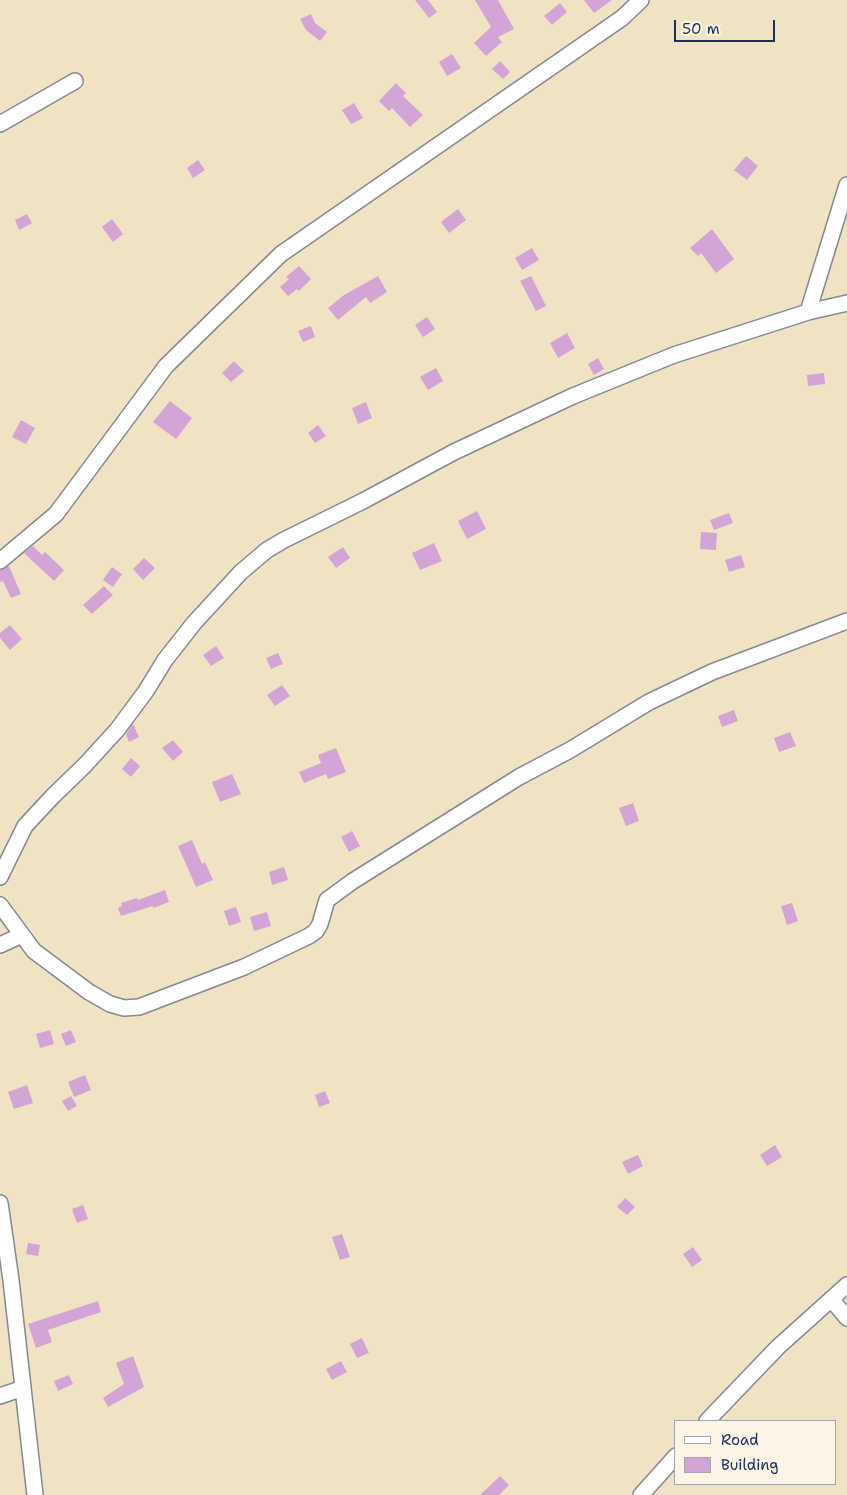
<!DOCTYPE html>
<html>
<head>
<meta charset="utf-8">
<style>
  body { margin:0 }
  #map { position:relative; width:847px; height:1495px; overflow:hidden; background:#f0e3c3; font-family:"Shantell Sans",sans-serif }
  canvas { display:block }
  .legend { position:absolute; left:674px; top:1420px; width:162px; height:65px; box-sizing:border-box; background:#fcf5e5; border:1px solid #a2a6af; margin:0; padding:6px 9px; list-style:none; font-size:15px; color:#1b2f5e }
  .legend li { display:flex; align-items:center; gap:10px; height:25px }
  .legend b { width:25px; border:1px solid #a2a6af }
  .scale { position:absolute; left:674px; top:20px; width:101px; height:22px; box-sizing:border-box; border:2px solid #1b2f5e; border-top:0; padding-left:6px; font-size:15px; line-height:18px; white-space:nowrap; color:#1b2f5e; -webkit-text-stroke:4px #fcf5e5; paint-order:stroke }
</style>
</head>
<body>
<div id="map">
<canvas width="847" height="1495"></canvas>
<ul class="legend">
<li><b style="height:6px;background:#fff"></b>Road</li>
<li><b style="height:14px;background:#d2a5d6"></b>Building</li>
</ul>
<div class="scale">50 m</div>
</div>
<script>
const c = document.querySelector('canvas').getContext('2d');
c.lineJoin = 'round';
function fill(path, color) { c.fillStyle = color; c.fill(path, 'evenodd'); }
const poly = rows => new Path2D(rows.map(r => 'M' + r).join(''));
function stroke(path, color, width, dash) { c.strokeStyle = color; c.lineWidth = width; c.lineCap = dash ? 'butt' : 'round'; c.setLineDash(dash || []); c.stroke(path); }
const building = poly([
  [415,0,428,0,437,12,429,18],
  [475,0,498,0,514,29,498,37,502,42,486,56,474,43,491,27],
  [584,0,612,0,594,13],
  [560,3,567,12,552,25,544,16],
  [311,14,315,23,327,32,320,41,306,30,300,19],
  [452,54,461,68,447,76,439,62],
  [500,61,510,72,503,79,492,69],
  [396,83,406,93,403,96,423,115,410,127,392,108,389,111,379,101],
  [354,103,363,118,351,124,342,110],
  [746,156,758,166,747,180,734,170],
  [198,160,205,170,193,178,187,168],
  [458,209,466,220,449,233,441,222],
  [27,214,32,223,19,230,15,220],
  [112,219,123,234,113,242,102,227],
  [712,229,734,259,716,273,701,253,698,256,690,248],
  [532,248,539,260,522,270,515,258],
  [299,266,311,279,299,291,297,289,288,296,280,287,289,279,286,277],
  [378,276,387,292,370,303,366,297,338,320,328,308,344,295],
  [531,276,546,306,536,311,520,281],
  [427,317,435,329,423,337,415,325],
  [311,326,315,337,303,342,298,331],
  [567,333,575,348,558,358,550,343],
  [598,358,604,369,594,375,588,364],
  [234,361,244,371,231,382,222,373],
  [436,368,443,381,428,390,420,377],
  [824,373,825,384,808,386,807,375],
  [170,401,192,418,176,439,153,422],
  [366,402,372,418,358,424,352,408],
  [21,420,35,428,26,444,12,437],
  [318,425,326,436,315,443,308,433],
  [477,511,486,529,467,539,458,521],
  [729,513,733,523,714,530,710,520],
  [701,532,717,533,716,550,700,549],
  [434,543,442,561,420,570,412,553],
  [33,546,42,555,45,552,64,570,54,581,24,553],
  [343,547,350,558,336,568,328,557],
  [741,555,745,567,729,572,725,560],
  [144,558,155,568,143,580,133,569],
  [9,566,21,594,11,598,3,581,0,582,0,570],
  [112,567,122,574,113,587,103,580],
  [104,586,113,595,92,614,83,605],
  [10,625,22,639,10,650,0,638,0,633],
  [216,646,224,658,211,666,203,655],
  [278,653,283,664,271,669,266,658],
  [282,685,290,696,275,706,267,695],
  [734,710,738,721,722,727,718,716],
  [133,724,139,737,129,742,126,734],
  [790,732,796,746,779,752,774,738],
  [173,740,183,752,173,761,162,748],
  [336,748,346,772,328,779,326,774,304,783,299,772,321,763,318,755],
  [131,758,140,766,131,777,122,769],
  [232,774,241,794,220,802,212,782],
  [633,803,639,821,626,826,619,808],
  [352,831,360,846,349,852,341,837],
  [192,840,202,864,205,862,213,880,196,887,178,846],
  [284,867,288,880,272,885,269,872],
  [165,890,169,902,153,908,153,906,121,916,118,908,122,906,121,903,137,898,138,900],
  [792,903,798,921,787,925,781,906],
  [236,907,241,922,229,926,224,911],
  [267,912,271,926,254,931,250,917],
  [50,1030,54,1044,40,1048,36,1034],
  [71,1030,76,1042,66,1046,61,1034],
  [85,1075,91,1090,74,1097,68,1082],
  [27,1085,33,1103,14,1109,8,1092],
  [325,1091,330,1103,319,1107,315,1095],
  [71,1096,77,1106,68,1111,62,1101],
  [775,1145,782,1157,767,1166,760,1155],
  [638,1155,643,1166,628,1174,622,1162],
  [625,1198,635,1207,627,1215,617,1207],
  [83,1205,88,1219,77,1223,72,1209],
  [342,1234,350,1257,340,1260,332,1237],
  [28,1243,40,1245,38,1256,26,1254],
  [693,1247,702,1260,692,1267,683,1254],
  [98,1301,101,1312,48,1330,52,1342,36,1348,28,1324],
  [362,1338,369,1353,357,1358,350,1344],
  [133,1356,144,1387,108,1407,103,1398,124,1384,116,1363],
  [341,1361,347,1372,332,1380,326,1369],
  [69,1375,73,1384,58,1391,54,1381],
  [500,1476,509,1485,499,1495,480,1495]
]);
const minor = poly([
  [0,124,75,81],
  [808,312,847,185],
  [0,561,56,514,166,366,281,254,622,18,641,0],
  [0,877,25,826,53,796,85,765,117,730,146,691,165,660,194,623,241,572,267,550,284,540,363,501,454,452,573,396,674,355,808,312,847,303],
  [0,905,34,951,89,992,110,1004,124,1008,139,1007,244,967,309,936,316,931,320,924,327,900,353,881,519,777,570,750,649,702,712,672,847,621],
  [0,945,22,935],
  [0,1203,11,1280,35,1495],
  [831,1299,847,1318],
  [0,1396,23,1388],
  [707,1421,778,1347,847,1285],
  [641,1495,676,1456]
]);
fill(building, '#d2a5d6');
stroke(minor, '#868990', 18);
stroke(minor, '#fff', 15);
</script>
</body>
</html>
